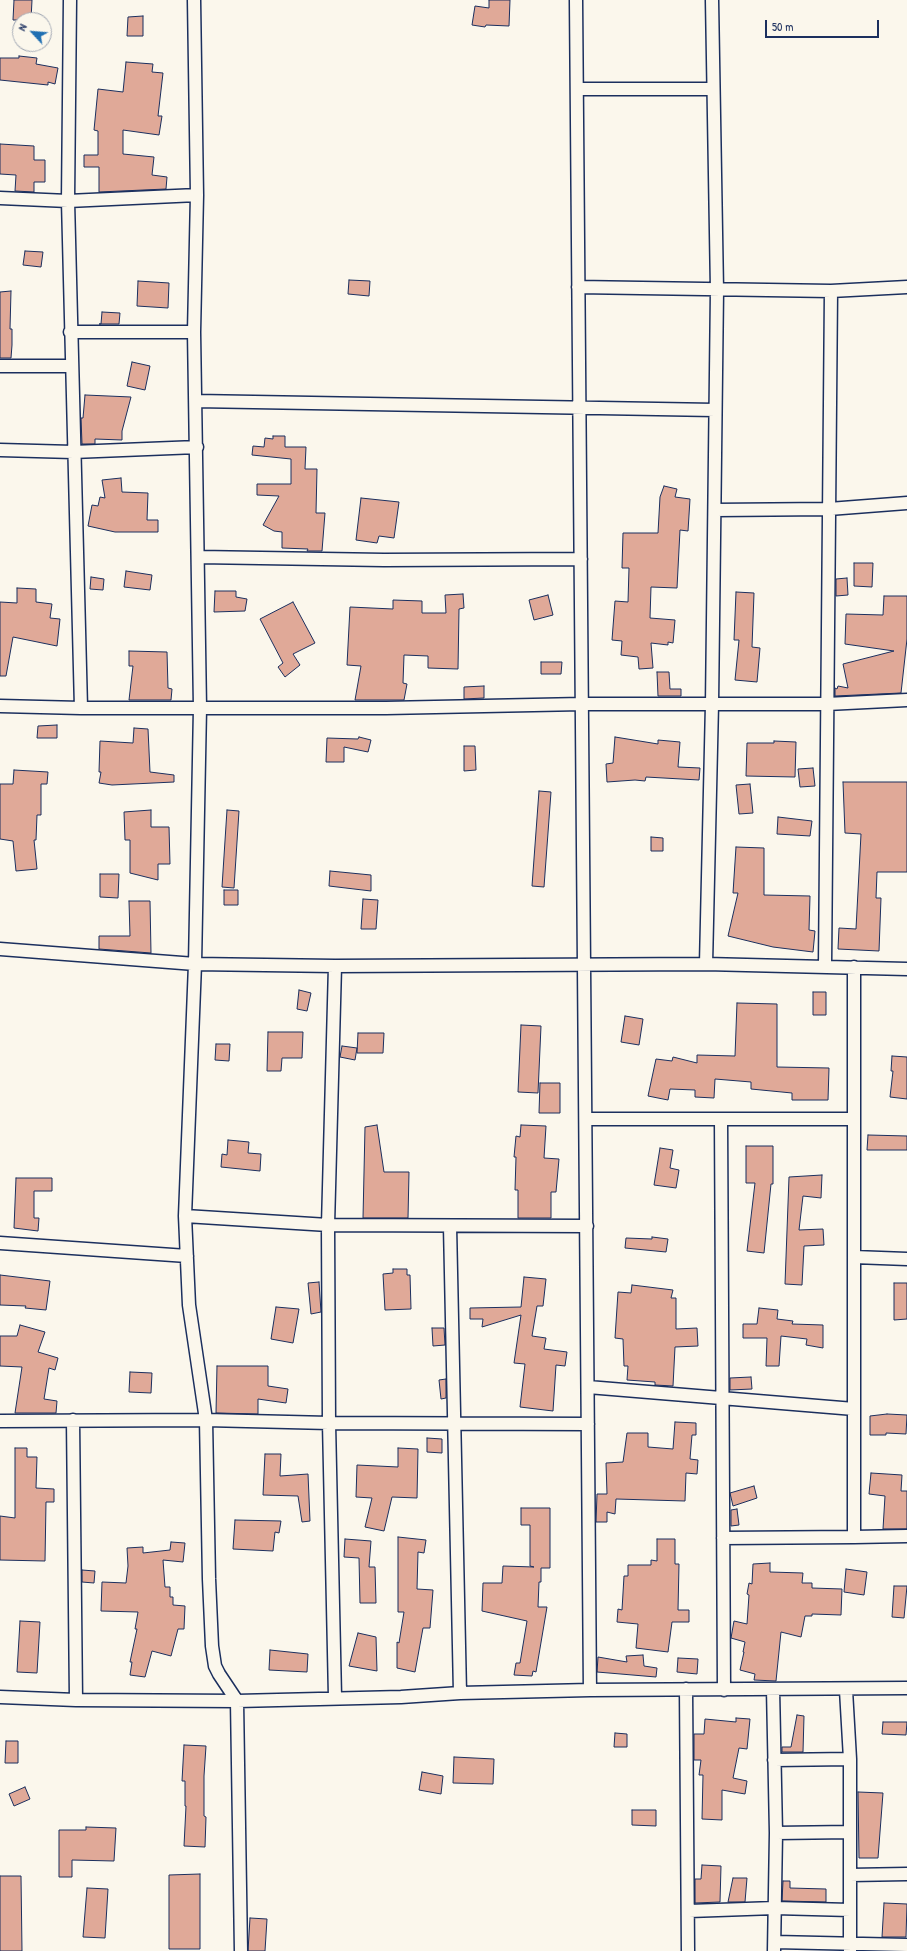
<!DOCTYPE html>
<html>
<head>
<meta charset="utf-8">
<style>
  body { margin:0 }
  #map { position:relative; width:907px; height:1951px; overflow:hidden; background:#fbf7ec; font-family:"Patrick Hand",sans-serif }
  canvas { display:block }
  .north { position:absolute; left:12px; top:12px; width:40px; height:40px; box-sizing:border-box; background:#fbf7ec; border:1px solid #a1a7b3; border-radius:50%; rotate:296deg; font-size:11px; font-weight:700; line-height:16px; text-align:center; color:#1b2f5e }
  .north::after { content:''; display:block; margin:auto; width:14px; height:18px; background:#1f6fb2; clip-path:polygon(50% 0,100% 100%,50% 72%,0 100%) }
  .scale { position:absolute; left:765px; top:20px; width:114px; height:18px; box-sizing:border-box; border:2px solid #1b2f5e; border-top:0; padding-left:5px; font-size:12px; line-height:14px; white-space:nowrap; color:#1b2f5e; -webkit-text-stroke:3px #fbf7ec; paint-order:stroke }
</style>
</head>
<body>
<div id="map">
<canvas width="907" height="1951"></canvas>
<div class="north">N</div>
<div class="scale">50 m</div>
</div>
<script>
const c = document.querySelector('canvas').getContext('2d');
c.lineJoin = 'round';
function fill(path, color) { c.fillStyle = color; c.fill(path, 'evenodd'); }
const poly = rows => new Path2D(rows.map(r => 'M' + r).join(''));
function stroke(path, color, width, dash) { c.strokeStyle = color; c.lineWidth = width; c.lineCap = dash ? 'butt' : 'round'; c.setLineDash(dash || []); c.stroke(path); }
const building = poly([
  [14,0,32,0,31,20,13,20,14,0],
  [489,0,510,0,509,26,486,25,485,27,472,25,475,6,489,8,489,0],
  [143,16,143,36,127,36,128,17,143,16],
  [19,56,37,58,36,64,58,68,55,84,48,82,48,85,0,80,0,58,19,58,19,56],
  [126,62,153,64,152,72,163,73,158,116,162,116,159,135,123,130,123,154,154,157,152,175,167,177,166,189,99,192,99,167,84,167,84,155,98,155,98,131,94,130,98,89,123,92,126,62],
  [0,144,34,146,34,160,45,160,45,182,34,182,34,192,15,191,16,175,0,174,0,144],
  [25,251,43,252,41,267,23,265,25,251],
  [349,280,370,281,369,296,348,294,349,280],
  [138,281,169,283,168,308,137,306,138,281],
  [11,291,10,329,12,329,12,345,11,358,0,358,0,292,11,291],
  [102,312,120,313,119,324,99,324,101,324,102,312],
  [132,362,150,366,145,390,127,386,132,362],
  [85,395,131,397,122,431,122,440,95,439,95,444,82,444,81,418,83,418,85,395],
  [273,436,285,436,285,447,306,447,305,469,317,469,316,513,325,513,322,551,307,551,308,549,282,548,282,532,274,531,263,525,279,496,257,495,257,484,291,484,291,459,252,455,253,446,264,447,265,438,273,439,273,436],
  [121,478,122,492,148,493,147,520,158,520,158,532,115,532,88,526,92,505,98,506,100,497,105,498,102,480,121,478],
  [664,486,677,489,675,497,690,499,688,531,680,530,677,588,651,587,650,618,675,620,673,643,668,642,668,645,651,643,653,668,639,669,638,657,621,655,622,641,612,640,615,601,628,602,629,568,622,568,623,533,658,533,660,497,664,486],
  [361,498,399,502,394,538,379,536,377,543,356,540,361,498],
  [854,563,873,563,872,587,854,586,854,563],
  [126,571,152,575,150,590,124,587,126,571],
  [91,577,104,579,103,590,90,589,91,577],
  [847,578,848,595,836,596,836,579,847,578],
  [17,588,36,589,36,602,52,604,50,618,60,619,57,646,13,637,6,676,0,676,0,602,17,603,17,588],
  [215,591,236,591,236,597,247,599,245,611,214,612,215,591],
  [736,592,754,593,752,647,760,648,757,682,735,680,739,640,734,640,736,592],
  [463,594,464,608,459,609,458,669,428,668,428,656,404,655,403,683,407,684,404,700,355,700,361,666,347,665,350,607,393,609,393,600,422,601,422,613,446,613,445,595,463,594],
  [548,595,553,615,534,620,529,600,548,595],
  [884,596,907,596,907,639,901,693,835,696,835,688,837,689,838,686,848,688,843,664,894,651,845,644,846,614,883,615,884,596],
  [293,602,315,643,293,654,300,665,285,677,278,667,283,663,260,619,293,602],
  [129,651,167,652,168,688,172,689,171,700,129,700,133,666,129,666,129,651],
  [541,662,562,662,561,674,541,674,541,662],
  [657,672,669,672,670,689,681,689,681,696,658,696,657,672],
  [484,686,484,698,464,699,464,687,484,686],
  [57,725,57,738,37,738,38,726,57,725],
  [134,728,148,729,150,772,174,775,174,782,112,785,99,783,101,772,99,772,100,741,133,743,134,728],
  [359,737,371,740,368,752,344,747,344,762,326,762,327,738,358,739,359,737],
  [615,737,658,744,658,740,680,742,678,767,700,768,699,780,646,777,645,781,635,780,607,782,606,764,613,763,615,737],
  [774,741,796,742,795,777,746,776,747,743,774,743,774,741],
  [464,746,475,746,476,770,464,771,464,746],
  [813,768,815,786,800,787,798,769,813,768],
  [14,770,48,772,47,784,41,784,41,815,37,815,36,840,34,840,37,869,16,871,13,841,0,839,0,784,13,784,14,770],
  [843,782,907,782,907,872,877,872,876,898,881,898,879,951,838,949,839,928,856,929,861,834,845,833,843,782],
  [750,784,753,813,739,814,736,785,750,784],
  [539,791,551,792,544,887,532,886,539,791],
  [151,810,151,827,169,827,170,864,158,864,158,880,130,873,130,840,125,840,124,812,151,810],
  [227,810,239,811,234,888,222,887,227,810],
  [778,817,812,821,810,836,777,834,778,817],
  [651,837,663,838,663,851,651,851,651,837],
  [736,847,764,848,764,895,810,896,809,930,815,931,813,952,773,947,728,936,738,893,733,893,736,847],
  [330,871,371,875,371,891,329,886,330,871],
  [100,874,119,874,118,898,100,897,100,874],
  [224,890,238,890,238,905,224,905,224,890],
  [363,899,378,900,376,929,361,929,363,899],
  [129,901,150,901,151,953,99,949,99,936,130,936,129,901],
  [299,990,311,993,307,1011,297,1009,299,990],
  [813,992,826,992,826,1015,813,1015,813,992],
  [737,1003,777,1004,777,1067,829,1068,828,1100,792,1100,792,1093,751,1089,751,1082,715,1079,714,1098,695,1097,695,1090,670,1089,668,1100,648,1096,656,1059,672,1061,673,1057,697,1063,697,1055,735,1056,737,1003],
  [625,1016,643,1019,639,1045,621,1042,625,1016],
  [521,1025,541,1026,538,1093,518,1092,521,1025],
  [268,1032,303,1032,302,1058,282,1058,281,1071,267,1071,268,1032],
  [358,1033,384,1033,383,1053,357,1053,358,1033],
  [216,1044,230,1044,229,1061,215,1060,216,1044],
  [342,1046,357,1048,355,1060,340,1057,342,1046],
  [892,1056,907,1057,907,1099,890,1097,893,1071,891,1071,892,1056],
  [540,1083,560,1083,560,1113,539,1113,540,1083],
  [377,1125,384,1172,409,1172,408,1218,363,1218,365,1127,377,1125],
  [521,1125,546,1126,544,1158,559,1159,556,1192,551,1192,551,1218,518,1218,518,1190,515,1190,516,1157,514,1157,516,1136,520,1137,521,1125],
  [868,1135,907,1136,907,1150,867,1150,868,1135],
  [228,1140,249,1142,248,1153,261,1154,260,1171,221,1167,222,1154,227,1155,228,1140],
  [746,1146,773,1146,773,1184,771,1184,764,1253,747,1251,755,1183,746,1183,746,1146],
  [660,1148,673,1150,670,1168,679,1170,676,1188,654,1185,660,1148],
  [822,1175,821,1198,803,1196,799,1230,823,1229,824,1245,804,1246,802,1285,785,1284,789,1177,822,1175],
  [16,1178,52,1178,52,1191,34,1191,34,1218,39,1218,38,1231,14,1228,16,1178],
  [652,1237,668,1239,666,1252,625,1248,626,1238,652,1239,652,1237],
  [393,1269,407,1269,407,1275,410,1275,411,1309,385,1310,383,1274,393,1273,393,1269],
  [0,1275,50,1281,46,1310,25,1308,26,1306,0,1305,0,1275],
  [524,1277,546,1279,543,1306,537,1306,532,1336,546,1338,544,1349,567,1352,565,1366,556,1365,553,1411,520,1407,525,1364,514,1363,521,1315,482,1327,483,1319,470,1319,470,1308,521,1307,524,1277],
  [319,1282,321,1312,311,1314,308,1283,319,1282],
  [894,1283,907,1283,907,1319,894,1320,894,1283],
  [632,1285,673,1290,671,1298,676,1298,676,1329,697,1328,698,1346,675,1347,673,1386,655,1385,655,1382,627,1380,628,1366,624,1366,623,1339,615,1338,618,1292,631,1293,632,1285],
  [276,1307,299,1309,293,1343,271,1339,276,1307],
  [759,1308,778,1310,777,1319,793,1321,792,1324,823,1325,823,1348,806,1345,807,1339,781,1336,779,1366,766,1366,767,1338,743,1338,743,1324,757,1324,759,1308],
  [20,1325,45,1332,38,1352,58,1358,55,1370,49,1368,44,1399,57,1401,56,1413,15,1413,22,1367,0,1366,0,1336,17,1336,20,1325],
  [432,1328,444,1328,445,1345,433,1346,432,1328],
  [217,1366,268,1366,268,1386,288,1389,286,1403,258,1399,258,1414,216,1413,217,1366],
  [130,1372,152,1373,151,1393,129,1392,130,1372],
  [751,1377,752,1389,730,1390,730,1378,751,1377],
  [446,1379,446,1398,441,1399,439,1380,446,1379],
  [887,1414,907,1415,906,1434,886,1433,886,1435,870,1435,870,1416,887,1414],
  [675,1422,696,1423,696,1435,692,1435,690,1459,698,1460,697,1474,686,1473,685,1501,616,1499,615,1514,607,1512,607,1522,596,1522,597,1494,607,1494,606,1463,623,1462,627,1433,648,1433,648,1447,673,1449,675,1422],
  [427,1438,442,1439,442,1453,427,1452,427,1438],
  [15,1448,27,1448,27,1457,37,1457,36,1488,54,1489,54,1502,46,1502,45,1561,0,1560,0,1516,15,1518,15,1448],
  [398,1448,418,1449,417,1498,392,1497,384,1531,365,1527,372,1498,356,1497,357,1465,398,1467,398,1448],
  [265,1454,281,1454,280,1476,308,1474,310,1521,302,1522,298,1496,263,1495,265,1454],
  [871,1473,902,1475,901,1491,907,1491,907,1529,883,1529,885,1496,869,1494,871,1473],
  [754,1486,757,1498,733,1506,730,1493,754,1486],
  [521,1508,550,1508,550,1568,541,1568,541,1582,539,1582,538,1607,547,1607,536,1672,533,1671,532,1676,514,1675,516,1663,520,1663,527,1621,482,1611,483,1583,502,1583,503,1566,534,1567,530,1566,530,1525,521,1525,521,1508],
  [737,1509,739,1525,731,1526,731,1510,737,1509],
  [235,1520,281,1521,279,1533,275,1532,273,1551,233,1549,235,1520],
  [398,1537,426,1540,424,1553,418,1552,417,1589,433,1590,430,1628,423,1628,415,1672,397,1668,397,1642,399,1643,404,1612,398,1612,398,1537],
  [345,1539,371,1541,369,1567,375,1567,376,1603,360,1603,359,1558,344,1557,345,1539],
  [657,1539,675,1539,675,1564,679,1564,678,1610,689,1610,689,1622,672,1622,668,1652,636,1648,638,1624,617,1622,618,1609,622,1610,624,1576,628,1576,628,1565,651,1565,651,1560,657,1561,657,1539],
  [171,1542,185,1543,183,1562,163,1560,165,1587,170,1587,170,1597,173,1597,173,1605,185,1606,184,1629,178,1629,171,1656,152,1651,145,1677,130,1675,132,1662,130,1662,137,1629,135,1629,138,1612,101,1611,102,1582,126,1583,128,1566,127,1548,143,1547,143,1553,170,1550,171,1542],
  [770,1563,770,1572,803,1573,802,1583,812,1583,812,1588,842,1589,841,1615,812,1614,812,1616,805,1616,801,1637,781,1632,776,1681,754,1680,755,1674,740,1670,744,1652,743,1652,745,1642,731,1638,734,1621,747,1624,749,1595,747,1594,749,1583,752,1584,753,1564,770,1563],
  [846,1569,867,1572,864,1595,844,1592,846,1569],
  [82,1570,95,1571,94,1583,82,1582,82,1570],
  [894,1586,907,1586,904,1618,892,1617,894,1586],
  [20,1621,40,1622,37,1673,17,1672,20,1621],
  [358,1633,376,1637,377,1671,349,1666,358,1633],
  [270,1650,308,1654,307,1672,269,1670,270,1650],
  [643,1655,644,1666,657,1668,656,1677,597,1672,598,1657,627,1662,626,1656,643,1655],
  [678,1658,698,1659,697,1674,677,1672,678,1658],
  [797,1715,804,1716,803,1752,782,1752,782,1747,791,1747,797,1715],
  [736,1718,750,1719,747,1749,739,1748,733,1778,747,1781,745,1794,722,1790,722,1820,702,1819,703,1775,699,1775,701,1760,694,1760,694,1734,704,1734,705,1719,736,1722,736,1718],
  [883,1722,907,1722,906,1735,882,1734,883,1722],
  [615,1733,627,1734,627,1747,614,1747,615,1733],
  [6,1741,18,1741,18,1763,5,1763,6,1741],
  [184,1745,206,1746,204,1776,204,1816,206,1817,205,1847,184,1846,186,1806,185,1806,185,1781,182,1781,184,1745],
  [454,1757,494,1759,493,1784,453,1783,454,1757],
  [422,1772,443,1776,441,1794,419,1790,422,1772],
  [25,1787,30,1799,14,1806,9,1794,25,1787],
  [858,1792,883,1793,878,1858,859,1858,858,1792],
  [632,1810,656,1810,656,1826,632,1825,632,1810],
  [86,1827,116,1828,114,1861,72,1860,72,1877,59,1877,59,1830,86,1830,86,1827],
  [702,1865,721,1866,720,1902,695,1903,695,1879,701,1879,702,1865],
  [200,1874,200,1949,169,1949,169,1875,200,1874],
  [0,1876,21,1876,22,1951,0,1951,0,1876],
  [733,1878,747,1878,745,1902,728,1902,733,1878],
  [783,1881,790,1881,790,1888,826,1889,826,1902,782,1901,783,1881],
  [87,1888,108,1889,105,1938,83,1937,87,1888],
  [884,1903,907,1904,906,1937,882,1937,884,1903],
  [250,1918,267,1919,265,1951,248,1951,250,1918]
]);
const street = poly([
  [70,0,68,201,81,708],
  [194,0,197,195,194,332,200,708,195,964,185,1216,189,1305,206,1420,209,1579,212,1646,215,1666,219,1674,237,1701,241,1951],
  [576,0,590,1690],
  [577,89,712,89],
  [0,198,68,201,197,195],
  [578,287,831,291,907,287],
  [70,332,194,332],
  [0,366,71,366],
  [196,401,715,410],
  [0,450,73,452,197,447],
  [715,510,829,509,907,503],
  [199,557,384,560,581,559],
  [0,706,81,708,386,708,582,704,827,704,907,700],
  [0,949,195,964,335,966,706,964,907,969],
  [706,964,712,704,717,290,712,0],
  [335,966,328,1225,329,1423,335,1697],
  [825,966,831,291],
  [854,967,854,1537,907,1536],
  [586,1119,854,1119],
  [721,1119,724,1690],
  [185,1216,328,1225,587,1226],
  [450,1226,460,1693],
  [0,1243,187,1256],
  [854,1257,907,1259],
  [588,1387,854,1409],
  [73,1420,76,1700],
  [0,1421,206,1420,329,1423,588,1424],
  [723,1538,854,1537],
  [686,1689,688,1951],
  [773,1689,776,1833,774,1951],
  [846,1690,850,1759,850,1951],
  [0,1697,76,1700,237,1701,401,1697,460,1693,590,1690,907,1688],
  [774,1760,850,1759],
  [776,1833,850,1832],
  [850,1875,907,1874],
  [689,1911,775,1908,850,1910],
  [775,1942,907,1945]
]);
fill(building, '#e0a998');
stroke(building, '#1b2f5e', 1);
stroke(street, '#1b2f5e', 15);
stroke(street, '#fbf7ec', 12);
</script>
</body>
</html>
